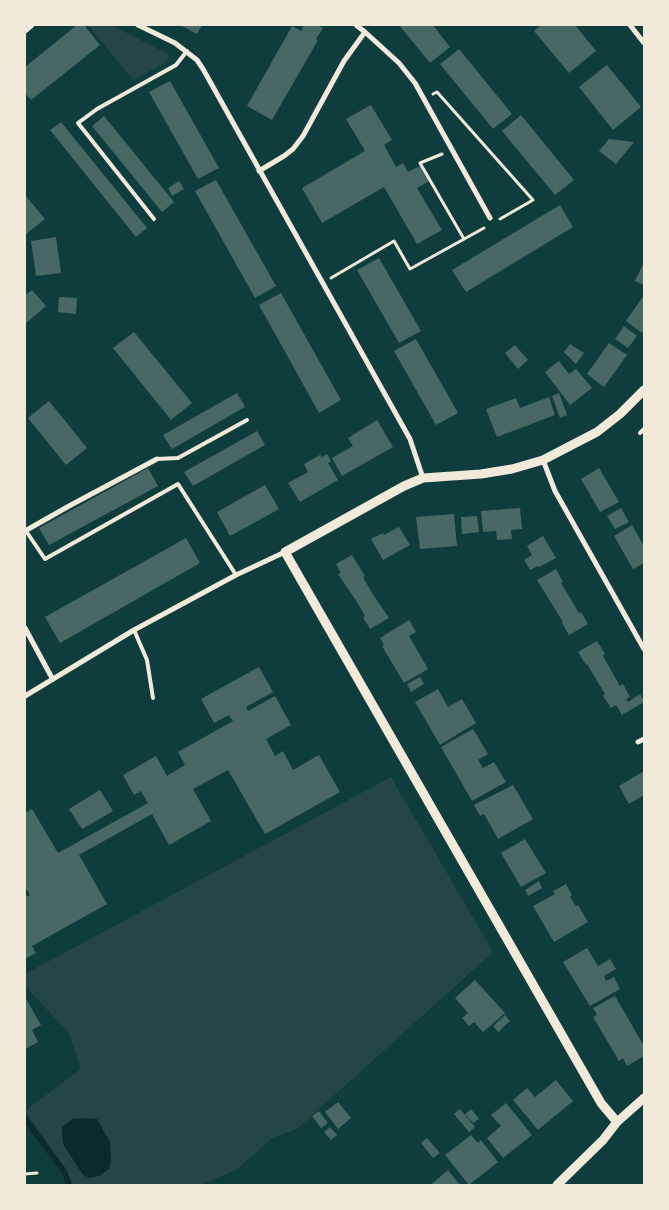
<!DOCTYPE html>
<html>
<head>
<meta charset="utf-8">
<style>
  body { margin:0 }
  #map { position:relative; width:669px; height:1210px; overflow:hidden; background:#0f3d3e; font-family:Literata,serif }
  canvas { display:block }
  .frame { position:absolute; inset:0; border:26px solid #f1e9da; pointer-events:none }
</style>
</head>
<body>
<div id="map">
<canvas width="669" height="1210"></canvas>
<div class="frame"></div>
</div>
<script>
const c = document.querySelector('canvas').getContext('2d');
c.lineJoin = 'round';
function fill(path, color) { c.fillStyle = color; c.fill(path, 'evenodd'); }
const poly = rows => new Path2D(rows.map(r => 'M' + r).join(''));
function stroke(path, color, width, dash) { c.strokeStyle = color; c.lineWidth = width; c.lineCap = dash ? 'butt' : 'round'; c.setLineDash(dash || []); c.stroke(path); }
const green = poly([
  [88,25,111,25,168,54,167,62,133,80],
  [391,777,493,952,297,1129,272,1138,236,1170,200,1185,73,1185,68,1173,25,1111,81,1069,69,1033,25,986,25,974]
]);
const water = poly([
  [84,1118,97,1119,110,1142,111,1160,109,1169,99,1176,90,1178,83,1175,63,1144,62,1133,62,1127,72,1119]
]);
const stream = poly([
  [25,1119,64,1171,69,1185]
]);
const building = poly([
  [77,25,84,25,100,45,31,100,25,93,25,67],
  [180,25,202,25,197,34],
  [304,25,317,25,323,28,316,39,318,40,272,120,247,106,292,26,301,31],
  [399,25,433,25,450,47,430,63],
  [541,25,575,25,596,51,569,73,534,31],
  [459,49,512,114,493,129,440,64],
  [607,65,641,107,613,130,579,87],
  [170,81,219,168,198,179,149,92],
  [371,105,392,140,384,145,396,167,403,163,408,172,420,166,429,181,417,188,442,230,417,244,384,187,322,223,302,188,365,151,346,119],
  [521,115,574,180,555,195,502,131],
  [104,116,174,202,162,212,92,126],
  [61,122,147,228,136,237,50,130],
  [609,139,634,142,616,164,599,151],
  [216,180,276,286,255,298,195,191],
  [179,181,184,189,172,196,168,188],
  [25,195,45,219,26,234,25,232],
  [560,205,573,227,466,292,452,270],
  [56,237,61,273,36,276,31,241],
  [379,258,421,331,399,343,357,270],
  [644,262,644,285,635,281],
  [32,290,46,306,25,324,25,295],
  [281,293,341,400,319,413,259,305],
  [644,295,644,329,642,333,626,321],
  [59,297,77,298,76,314,58,312],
  [624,326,637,336,628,348,615,339],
  [134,332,192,403,171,420,113,348],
  [416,339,458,413,436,425,394,351],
  [609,343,627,355,604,387,587,374],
  [570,344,584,353,576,364,564,352],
  [515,345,528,360,518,369,505,353],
  [559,361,569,374,576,369,592,388,570,405,545,372],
  [237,393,245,407,172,449,163,435],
  [559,393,567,415,560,418,552,396],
  [549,397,555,415,497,437,486,409,516,398,520,408],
  [49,401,87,448,66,465,28,418],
  [377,420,393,447,342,476,332,458,353,446,348,438],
  [257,431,265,445,193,486,184,472],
  [327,454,331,461,328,463,338,480,300,502,288,483,308,472,304,464,320,455,322,457],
  [148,468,158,486,49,545,39,528],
  [599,468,619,502,600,512,581,479],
  [265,485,279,509,230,536,217,512],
  [520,508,522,529,511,530,512,539,497,540,496,531,483,532,481,511],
  [621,508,629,522,615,529,607,516],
  [454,514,457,546,420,549,416,517],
  [477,516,479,532,462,534,461,517],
  [632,525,644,546,644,563,633,569,614,536],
  [399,527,410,545,383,560,371,539,383,533,384,535],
  [543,536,556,558,539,567,538,566,530,570,524,560,532,555,527,546],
  [186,538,200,563,60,643,45,617],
  [352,555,365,576,363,577,372,593,389,618,370,629,363,617,365,616,357,602,338,574,341,573,336,564],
  [556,569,563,582,561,583,579,613,581,612,588,624,569,635,562,623,563,622,537,580],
  [409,620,416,632,409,636,428,669,404,683,382,646,384,645,380,638],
  [597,641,605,654,603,656,620,686,623,684,630,697,626,699,628,702,640,694,644,701,644,702,622,715,616,705,611,708,603,696,605,694,587,664,586,665,578,652],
  [259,667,273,692,246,707,248,711,275,696,291,725,266,739,275,756,283,751,293,770,319,755,340,792,265,834,228,770,193,789,211,821,169,845,152,814,79,855,107,904,32,946,36,953,25,959,25,897,30,895,25,887,25,813,32,809,58,853,148,803,141,791,134,795,123,775,156,756,167,776,185,765,178,752,233,721,229,715,214,723,201,699],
  [420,677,424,684,411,692,407,684],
  [438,689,448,707,462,699,476,723,440,745,415,702],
  [473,729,488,754,478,760,483,768,494,762,506,782,472,801,441,747],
  [644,771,644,795,629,804,619,786],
  [513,785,533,819,498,839,484,814,480,816,474,805],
  [100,790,113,811,82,829,69,809],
  [525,839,546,873,521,887,501,853],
  [539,881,542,888,528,896,525,890],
  [566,884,572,895,570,897,576,906,578,905,588,922,554,942,533,906,555,894,553,891],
  [587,948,598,966,610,959,616,969,604,976,606,981,614,977,620,989,590,1006,563,962],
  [475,980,505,1013,483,1032,474,1022,469,1026,462,1018,468,1013,455,998],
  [615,996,644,1046,644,1056,627,1066,623,1058,619,1061,593,1017,597,1015,593,1008],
  [25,997,41,1025,32,1030,38,1042,25,1049],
  [505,1015,510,1021,498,1032,493,1026],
  [556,1080,573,1101,538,1130,513,1100,527,1088,535,1097],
  [338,1102,351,1118,338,1129,325,1112],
  [506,1103,532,1135,503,1158,487,1138,501,1126,491,1115],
  [460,1109,475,1127,469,1132,454,1114],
  [471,1109,479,1119,473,1123,465,1114],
  [319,1111,328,1123,321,1128,312,1116],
  [330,1127,337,1135,331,1140,324,1132],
  [471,1135,478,1143,481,1140,498,1162,469,1185,445,1155],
  [427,1138,440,1153,433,1158,421,1143],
  [448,1170,460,1185,429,1185,434,1182]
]);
const path = poly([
  [433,94,437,92,533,200,500,219],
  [442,154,420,163,464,239],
  [331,278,394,241,410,269,484,228],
  [25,1174,37,1173]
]);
const service = poly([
  [154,219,78,123,97,109,176,65,187,51],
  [640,433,644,429],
  [157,459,178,458,247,420],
  [26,531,45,559,178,484,236,575],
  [134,630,147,660,153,698]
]);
const minor = poly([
  [138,25,175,43,197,60,203,69,410,439,423,478],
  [630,25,644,43],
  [25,31,32,25],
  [365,32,399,63,415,83,490,218],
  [259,171,284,156,293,149,303,136,344,61,365,32,356,25],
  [543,460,555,491,644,649],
  [25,531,69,506,157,459],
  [25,628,52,678],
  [25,696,134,630,236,575,285,552],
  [638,742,644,739]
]);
const tertiary = poly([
  [617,1122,601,1103,285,552,404,486,423,478,481,474,512,469,543,460,597,432,620,414,644,390],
  [557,1185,603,1140,617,1122,644,1098]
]);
fill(green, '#244646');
fill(water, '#0a2a2b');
stroke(stream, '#0a2a2b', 5.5);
fill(building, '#486865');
stroke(path, '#f1e9da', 3);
stroke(service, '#f1e9da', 4);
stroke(minor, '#f1e9da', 5);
stroke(tertiary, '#f1e9da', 9);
</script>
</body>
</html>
